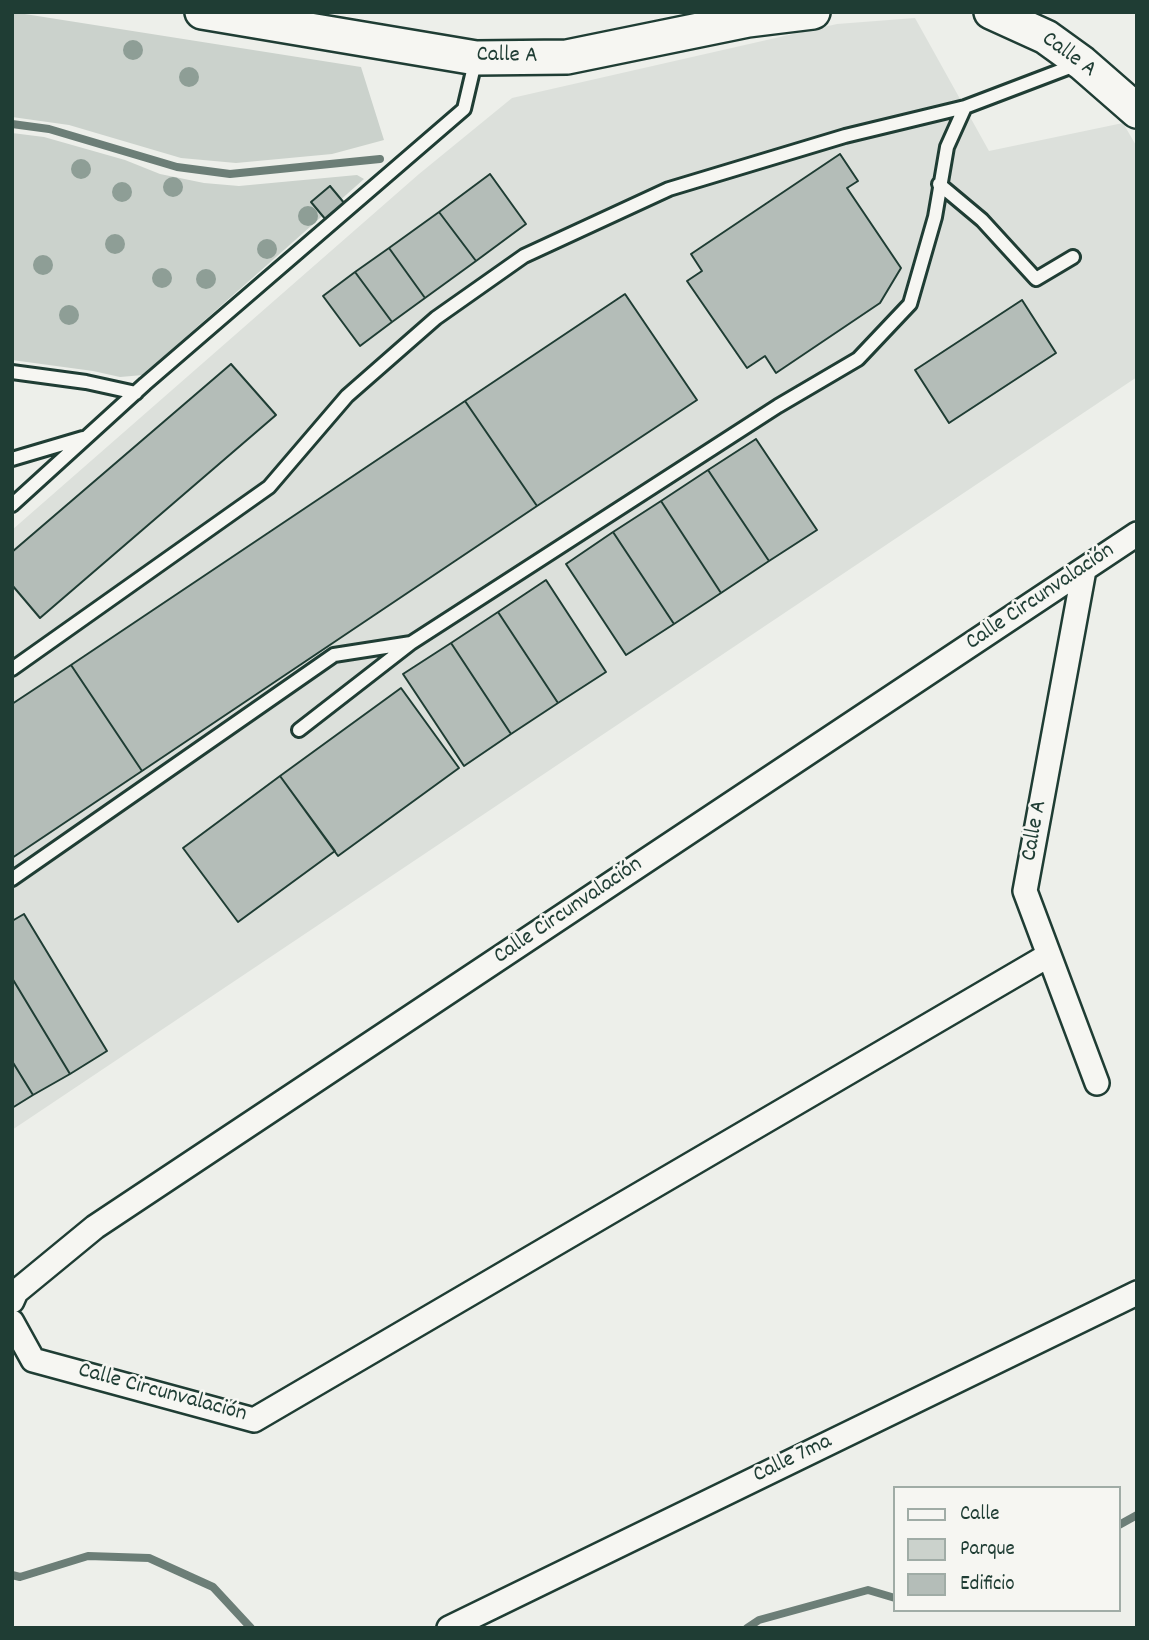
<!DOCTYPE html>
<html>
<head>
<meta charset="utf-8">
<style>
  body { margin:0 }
  #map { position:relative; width:1149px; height:1640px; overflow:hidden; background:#edefea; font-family:Dekko,sans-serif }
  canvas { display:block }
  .frame { position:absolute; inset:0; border:14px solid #1f3d34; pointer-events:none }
  .legend { position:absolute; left:893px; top:1486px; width:228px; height:126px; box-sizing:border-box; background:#f6f6f2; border:2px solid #a0aca6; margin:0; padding:9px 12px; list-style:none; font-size:21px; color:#1f3d34 }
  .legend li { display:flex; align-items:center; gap:14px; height:35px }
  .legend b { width:35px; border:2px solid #a0aca6 }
</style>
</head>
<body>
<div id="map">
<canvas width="1149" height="1640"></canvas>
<div class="frame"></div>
<ul class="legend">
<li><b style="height:9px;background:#f6f6f2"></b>Calle</li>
<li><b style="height:19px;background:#cbd2cc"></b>Parque</li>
<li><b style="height:19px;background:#b4bdb8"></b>Edificio</li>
</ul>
</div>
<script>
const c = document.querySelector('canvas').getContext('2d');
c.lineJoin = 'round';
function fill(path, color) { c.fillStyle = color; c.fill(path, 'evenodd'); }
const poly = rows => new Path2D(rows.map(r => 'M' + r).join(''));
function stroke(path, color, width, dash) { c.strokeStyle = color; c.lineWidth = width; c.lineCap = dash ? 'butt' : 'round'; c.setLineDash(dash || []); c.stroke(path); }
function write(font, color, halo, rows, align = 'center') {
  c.font = font + ' Dekko,sans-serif'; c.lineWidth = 5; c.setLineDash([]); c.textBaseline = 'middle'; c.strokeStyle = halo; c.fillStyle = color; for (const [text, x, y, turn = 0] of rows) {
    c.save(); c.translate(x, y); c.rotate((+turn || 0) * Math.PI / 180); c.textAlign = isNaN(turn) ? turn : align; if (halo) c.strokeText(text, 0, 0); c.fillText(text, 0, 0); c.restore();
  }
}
const built = poly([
  [915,18,989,151,1123,123,1137,147,1137,377,12,1130,12,530,419,174,512,98,837,24]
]);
const green = poly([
  [12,12,361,67,384,140,332,154,236,163,181,158,69,125,12,117],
  [12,133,44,137,125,160,160,174,204,183,239,186,357,175,364,179,143,375,120,377,93,371,12,360]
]);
const stream = poly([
  [12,124,49,129,177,167,230,174,380,159],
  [1119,1525,1137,1515],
  [12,1575,20,1577,88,1556,149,1558,213,1587,251,1628],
  [747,1628,759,1620,868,1590,895,1598]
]);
const building = poly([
  [840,154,858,181,847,188,901,268,880,303,776,373,765,356,747,368,687,281,702,271,691,254,840,154],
  [490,174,526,224,476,261,439,212,490,174],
  [330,186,345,204,326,220,311,202,330,186],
  [439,212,476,261,425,298,389,248,439,212],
  [389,248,425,298,392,322,355,272,389,248],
  [355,272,392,322,360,346,323,296,355,272],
  [625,294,697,400,537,506,465,401,625,294],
  [1022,300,1056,353,949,423,915,370,1022,300],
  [231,364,276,415,40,618,12,585,12,552,231,364],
  [465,401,537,506,142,771,71,665,465,401],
  [756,439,817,530,769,561,708,470,756,439],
  [708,470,769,561,721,593,661,501,708,470],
  [661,501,721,593,674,624,613,532,661,501],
  [613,532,674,624,626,655,566,564,613,532],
  [546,580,606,672,558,703,498,612,546,580],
  [498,612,558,703,511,734,451,643,498,612],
  [451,643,511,734,464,766,403,674,451,643],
  [71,665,142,771,12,858,12,704,71,665],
  [401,688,459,768,338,856,280,776,401,688],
  [280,776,335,851,238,922,183,848,280,776],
  [24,914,107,1051,70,1074,12,978,12,921,24,914],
  [12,978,70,1074,33,1095,12,1061,12,978],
  [12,1061,33,1095,12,1108,12,1061]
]);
const lane = poly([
  [939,184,982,220,1036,279,1073,257],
  [12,372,86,382,136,393],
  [12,459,83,438],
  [12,505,145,384,464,109,476,58],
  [12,669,269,487,347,396,436,318,524,256,669,189,845,136,965,107,1078,64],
  [299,730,411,643],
  [12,879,334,655,411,643,778,406,858,359,910,304,935,217,947,147,965,107]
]);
const street = poly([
  [1084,570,1025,891,1097,1083],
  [12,1301,16,1292,95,1227,1137,534],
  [12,1322,33,1360,254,1420,1049,955],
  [449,1628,1137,1293]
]);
const secondary = poly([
  [202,12,476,58,567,57,748,20,813,12],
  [991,12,1046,37,1082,63,1137,111]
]);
const trees = [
  [133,50],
  [189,77],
  [81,169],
  [173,187],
  [122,192],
  [308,216],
  [115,244],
  [267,249],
  [43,265],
  [162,278],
  [206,279],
  [69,315]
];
const streetNames = [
  ["Calle A",1068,56,36],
  ["Calle A",507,57,1],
  ["Calle Circunvalación",1041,598,-34],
  ["Calle A",1036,831,-80],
  ["Calle Circunvalación",569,912,-34],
  ["Calle Circunvalación",162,1394,15],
  ["Calle 7ma",793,1460,-26]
];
fill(built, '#dce0db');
fill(green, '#cbd2cc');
stroke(stream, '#6c7e77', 8);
fill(building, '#b4bdb8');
stroke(building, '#1f3d34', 2);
stroke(lane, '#1f3d34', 18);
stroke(street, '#1f3d34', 28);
stroke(secondary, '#1f3d34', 38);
stroke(lane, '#f6f6f2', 12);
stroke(street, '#f6f6f2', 23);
stroke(secondary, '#f6f6f2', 33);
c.fillStyle = '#8e9e96';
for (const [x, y] of trees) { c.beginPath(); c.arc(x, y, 10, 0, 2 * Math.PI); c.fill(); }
write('23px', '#1f3d34', '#f6f6f2', streetNames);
</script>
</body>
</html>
